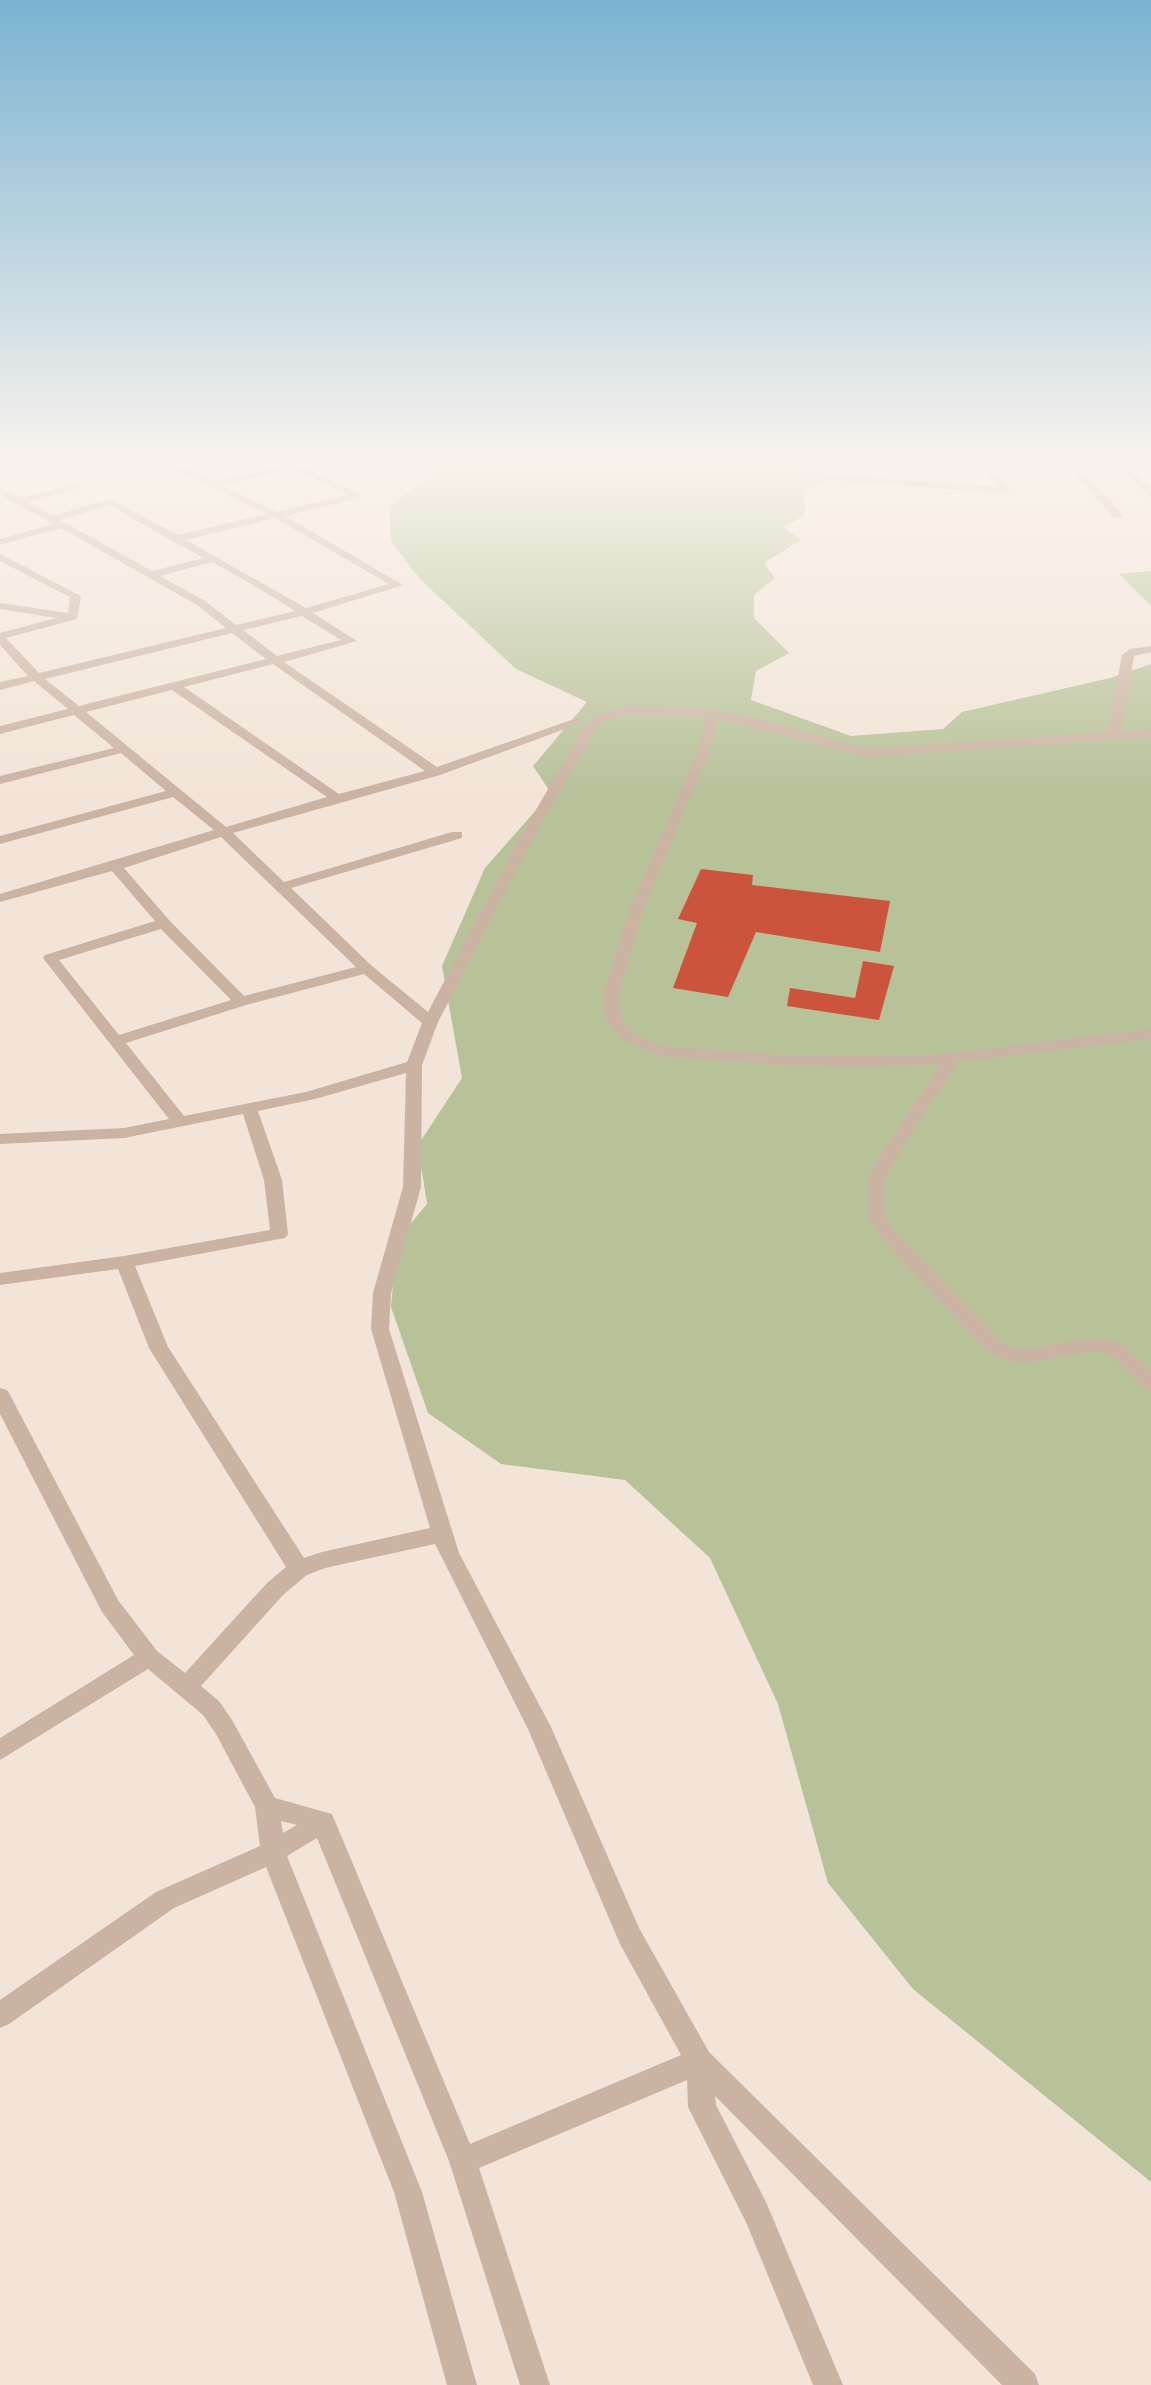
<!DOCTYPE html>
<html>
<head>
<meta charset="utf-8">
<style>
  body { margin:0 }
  canvas { display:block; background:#f2e4d8 }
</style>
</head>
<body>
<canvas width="1151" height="2385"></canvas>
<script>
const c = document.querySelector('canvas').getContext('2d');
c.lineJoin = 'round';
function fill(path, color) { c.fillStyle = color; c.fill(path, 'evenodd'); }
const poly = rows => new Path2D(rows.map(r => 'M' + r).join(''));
const green = poly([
  [453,460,823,460,846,469,804,491,805,515,783,527,801,540,764,563,775,578,754,595,754,618,789,653,756,671,751,700,851,736,943,729,962,712,1110,678,1151,664,1151,2182,913,1989,828,1883,778,1704,710,1558,625,1480,501,1464,428,1413,391,1307,397,1240,427,1204,418,1145,462,1078,442,966,485,868,551,793,533,766,587,702,516,669,421,580,391,541,390,506],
  [1151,571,1151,606,1119,574]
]);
const building = poly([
  [701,869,753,875,752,885,890,901,880,952,756,932,728,997,673,988,697,923,678,919],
  [863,961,894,966,879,1020,787,1006,790,988,855,998]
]);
const minor = poly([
  [154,460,168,460,214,481,294,463,360,494,360,498,285,516,403,585,313,613,357,641,284,662,437,767,574,719,578,718,584,722,440,775,233,833,284,882,452,832,462,832,462,838,291,888,372,966,428,1012,524,830,586,725,597,715,629,706,714,710,763,720,868,749,1108,732,1122,655,1130,649,1151,646,1151,652,1134,656,1121,731,1151,729,1151,737,868,757,719,719,709,753,643,911,618,999,623,1020,637,1035,662,1046,780,1055,922,1056,1151,1029,1151,1039,958,1062,892,1165,885,1181,885,1215,893,1230,1003,1343,1015,1348,1027,1349,1090,1338,1115,1341,1130,1350,1151,1372,1151,1391,1144,1389,1116,1360,1104,1352,1090,1352,1027,1363,1012,1362,989,1353,880,1237,867,1215,867,1181,874,1165,941,1064,864,1067,780,1065,659,1056,625,1041,607,1021,602,999,629,911,697,753,707,717,629,714,605,721,597,727,538,830,438,1022,422,1065,421,1187,391,1293,389,1329,459,1553,551,1727,639,1928,709,2052,1035,2374,1039,2385,1002,2385,715,2096,716,2105,766,2202,843,2385,813,2385,746,2222,688,2107,687,2080,479,2168,550,2385,520,2385,449,2161,317,1838,287,1856,422,2192,477,2385,447,2385,394,2192,266,1867,174,1908,9,2024,0,2028,0,2000,156,1892,260,1846,255,1807,216,1734,203,1715,148,1669,0,1760,0,1738,134,1655,102,1612,0,1414,0,1388,7,1390,10,1395,118,1600,157,1651,185,1673,267,1583,286,1567,149,1348,118,1269,0,1285,0,1273,124,1256,270,1230,264,1180,243,1114,124,1138,0,1144,0,1134,124,1128,169,1119,43,958,45,955,155,921,112,871,0,902,0,894,214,830,173,797,0,844,0,836,166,791,121,753,0,784,0,776,114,748,74,715,0,734,0,726,68,709,34,681,0,690,0,682,28,676,0,645,0,633,56,618,0,609,0,603,68,613,70,597,0,561,0,554,81,596,77,619,6,638,39,673,226,628,197,605,61,528,0,545,0,539,53,524,0,495,0,488,21,498,81,483,81,487,28,502,52,516,110,499,178,535,267,514,154,460],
  [293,469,348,495,277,512,222,485,293,469],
  [109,505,172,541,204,558,152,571,60,520,109,505],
  [275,518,389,584,306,608,186,540,275,518],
  [212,562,255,586,295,611,236,625,205,601,160,576,212,562],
  [302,616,341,640,277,656,243,630,302,616],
  [232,633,266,659,79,706,45,679,232,633],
  [273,664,425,771,339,794,184,687,273,664],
  [172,690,327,797,226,827,86,712,172,690],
  [221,837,276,890,356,967,244,996,169,920,124,868,221,837],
  [161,929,231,1000,119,1035,59,960,161,929],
  [364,974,422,1023,407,1062,306,1092,184,1116,126,1043,246,1005,364,974],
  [406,1073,403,1187,373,1293,371,1329,430,1528,322,1552,304,1558,168,1347,135,1266,285,1238,288,1234,282,1180,258,1111,315,1099,406,1073],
  [435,1544,528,1729,620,1944,681,2055,470,2144,332,1814,275,1798,232,1720,219,1701,201,1686,283,1595,307,1575,325,1568,435,1544],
  [281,1821,297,1825,283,1833,281,1821],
  [976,460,986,460,1009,487,1009,491,1005,493,800,478,795,475,800,472,999,487,976,460],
  [1063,460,1073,460,1122,514,1122,518,1114,518,1063,460],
  [1111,460,1122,460,1151,489,1151,498,1111,460]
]);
fill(green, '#b7c298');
fill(building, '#cc543c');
fill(minor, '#cbb3a4');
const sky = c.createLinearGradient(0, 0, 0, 794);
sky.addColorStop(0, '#7ab3d1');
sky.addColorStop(0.58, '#f9f3ed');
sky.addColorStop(1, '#f9f3ed00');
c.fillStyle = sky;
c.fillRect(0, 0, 1151, 794);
</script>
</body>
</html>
